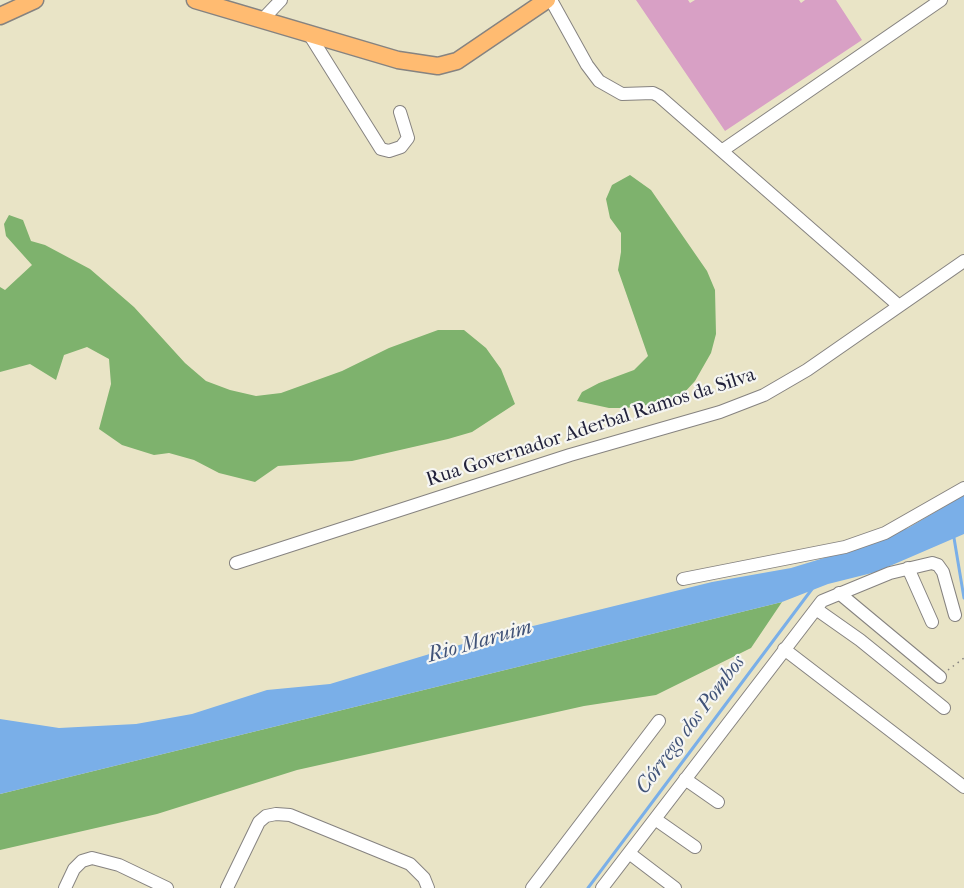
<!DOCTYPE html>
<html>
<head>
<meta charset="utf-8">
<style>
  body { margin:0 }
  canvas { display:block; background:#e9e4c6 }
</style>
</head>
<body>
<canvas width="964" height="888"></canvas>
<script>
const c = document.querySelector('canvas').getContext('2d');
c.lineJoin = 'round';
function fill(path, color) { c.fillStyle = color; c.fill(path, 'evenodd'); }
const poly = rows => new Path2D(rows.map(r => 'M' + r).join(''));
function stroke(path, color, width, dash) { c.strokeStyle = color; c.lineWidth = width; c.lineCap = dash ? 'butt' : 'round'; c.setLineDash(dash || []); c.stroke(path); }
function write(font, color, halo, rows, align = 'center') {
  c.font = font + ' "IM FELL French Canon",serif'; c.lineWidth = 4.5; c.setLineDash([]); c.textBaseline = 'middle'; c.strokeStyle = halo; c.fillStyle = color; for (const [text, x, y, turn = 0] of rows) {
    c.save(); c.translate(x, y); c.rotate((+turn || 0) * Math.PI / 180); c.textAlign = isNaN(turn) ? turn : align; if (halo) c.strokeText(text, 0, 0); c.fillText(text, 0, 0); c.restore();
  }
}
const forest = poly([
  [630,175,651,190,707,271,715,290,716,334,711,353,695,381,683,394,668,402,626,408,609,408,577,401,582,392,599,383,634,370,648,356,618,270,621,252,621,233,610,218,606,199,612,185],
  [9,215,23,220,31,241,45,245,90,269,134,307,185,363,206,381,230,390,256,396,281,393,342,371,389,348,438,330,464,330,486,348,501,369,515,404,472,432,448,439,352,461,278,466,255,482,219,473,194,460,169,453,154,455,122,445,99,429,111,384,109,359,87,347,64,355,56,380,30,364,0,372,0,287,5,290,32,265,6,236,4,224],
  [782,602,751,648,656,695,584,706,297,770,157,814,0,850,0,794]
]);
const water = poly([
  [964,495,964,534,876,572,828,584,782,602,0,794,0,719,59,728,136,724,192,714,267,690,330,684,476,640,712,582,791,568,837,554,908,528]
]);
const stream = poly([
  [954,538,964,598],
  [588,888,812,589]
]);
const building = poly([
  [636,0,688,0,690,3,695,0,799,0,801,3,805,0,836,0,862,40,725,131]
]);
const path = poly([
  [948,670,964,658]
]);
const minor = poly([
  [551,0,587,65,599,81,622,94,653,93,659,96,898,305],
  [262,20,281,0],
  [309,34,381,149,389,151,401,147,408,138,400,112],
  [723,150,941,0],
  [236,563,570,455,720,412,764,395,807,370,964,261],
  [908,568,932,622],
  [683,579,845,547,885,533,964,488],
  [839,593,940,677],
  [816,609,860,640,944,708],
  [784,649,964,787],
  [685,779,718,802],
  [655,819,695,847],
  [629,853,675,888],
  [65,888,74,869,82,861,92,858,119,865,167,888],
  [227,888,259,822,266,816,276,814,290,815,410,864,424,878,428,888],
  [532,888,659,721],
  [602,888,822,601,890,573,932,563,938,565,943,572,955,615]
]);
const major = poly([
  [195,0,398,60,438,66,457,61,547,0],
  [0,16,35,0]
]);
const streetNames = [
  ["Rua Governador Aderbal Ramos da Silva",591,428,-18]
];
const waterNames = [
  ["Rio Maruim",480,642,-16],
  ["Córrego dos Pombos",691,725,-53]
];
fill(forest, '#7eb26d');
fill(water, '#7aafe8');
stroke(stream, '#7aafe8', 3);
fill(building, '#d8a0c5');
stroke(minor, '#868380', 14);
stroke(major, '#868380', 19);
stroke(path, '#868380', 1.5, [1.5, 4.5]);
stroke(minor, '#fff', 12);
stroke(major, '#ffbb71', 16);
write('20px', '#22223b', '#f6f6f2', streetNames);
write('italic 21px', '#415378', '#f6f6f2', waterNames);
</script>
</body>
</html>
